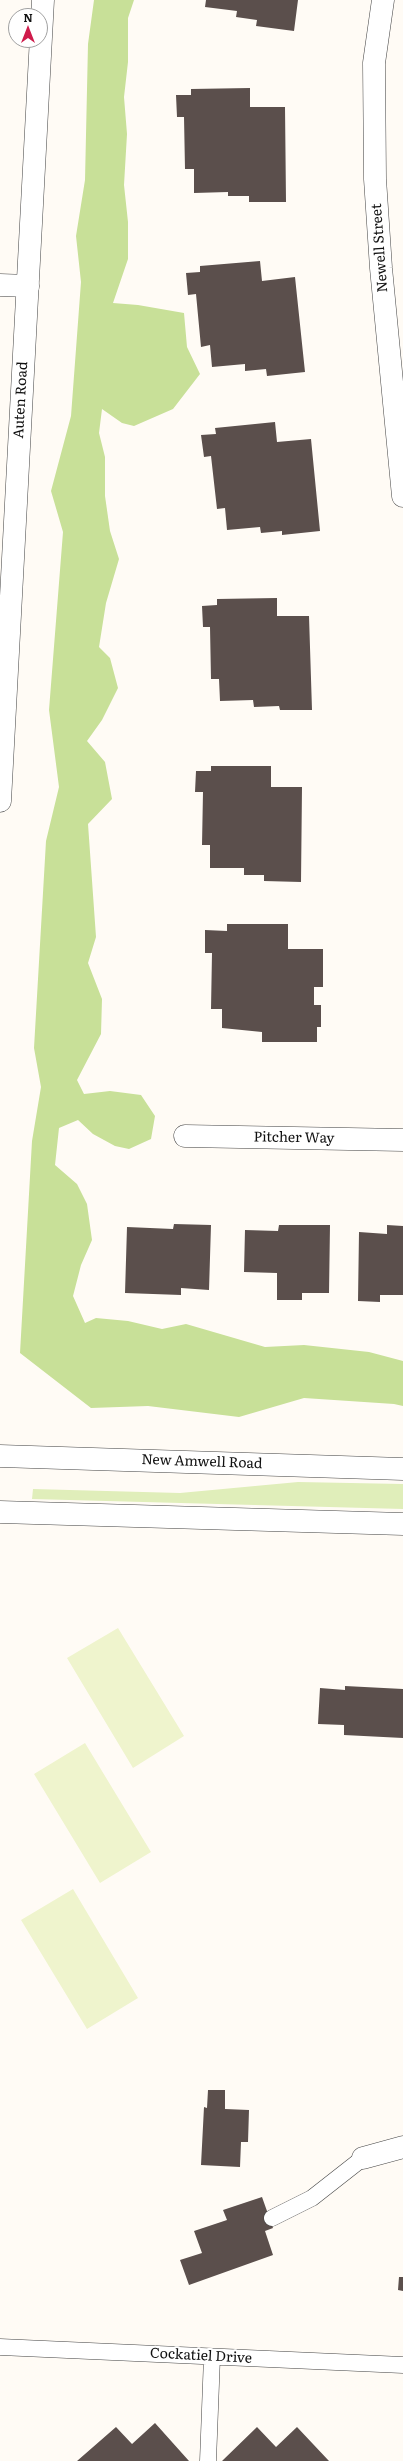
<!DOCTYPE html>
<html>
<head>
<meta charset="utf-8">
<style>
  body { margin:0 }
  #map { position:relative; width:403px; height:2461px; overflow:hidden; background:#fffbf5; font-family:Literata,serif }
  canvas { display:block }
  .north { position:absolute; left:8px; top:8px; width:40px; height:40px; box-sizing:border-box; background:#fff; border:1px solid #a0a0a0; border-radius:50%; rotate:0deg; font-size:11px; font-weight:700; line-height:16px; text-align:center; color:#111 }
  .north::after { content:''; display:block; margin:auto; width:14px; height:18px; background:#cf1b4b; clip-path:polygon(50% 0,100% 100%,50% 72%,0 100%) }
</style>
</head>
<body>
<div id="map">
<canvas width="403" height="2461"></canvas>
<div class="north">N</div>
</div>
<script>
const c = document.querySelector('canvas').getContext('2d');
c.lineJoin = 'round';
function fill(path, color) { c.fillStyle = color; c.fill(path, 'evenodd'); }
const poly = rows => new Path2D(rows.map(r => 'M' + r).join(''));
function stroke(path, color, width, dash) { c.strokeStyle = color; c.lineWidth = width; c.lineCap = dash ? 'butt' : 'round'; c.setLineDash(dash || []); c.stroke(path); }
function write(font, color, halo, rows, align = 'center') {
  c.font = font + ' Literata,serif'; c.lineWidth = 4; c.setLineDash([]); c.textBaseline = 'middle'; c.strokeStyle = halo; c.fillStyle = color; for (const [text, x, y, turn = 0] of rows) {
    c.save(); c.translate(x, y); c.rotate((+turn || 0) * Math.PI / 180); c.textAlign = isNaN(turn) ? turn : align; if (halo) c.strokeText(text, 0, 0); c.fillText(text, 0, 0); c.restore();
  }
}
const green = poly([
  [298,1482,403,1484,403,1509,32,1499,33,1489,180,1493]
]);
const forest = poly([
  [94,0,134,0,128,18,128,62,124,97,127,134,124,185,128,222,128,259,113,303,138,305,184,313,187,347,200,374,173,409,134,426,122,423,102,409,99,433,105,457,105,496,110,531,119,559,106,603,99,647,110,658,118,688,102,720,87,741,105,762,112,799,88,824,96,937,88,963,102,999,101,1034,77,1080,84,1094,110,1091,141,1095,155,1116,151,1139,129,1149,115,1146,93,1134,78,1120,59,1128,55,1165,77,1184,87,1204,92,1240,81,1265,73,1296,85,1323,96,1318,128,1321,162,1329,186,1324,265,1347,304,1345,369,1352,403,1361,403,1406,394,1404,304,1398,239,1417,148,1406,91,1408,20,1353,32,1141,41,1087,34,1048,46,841,59,787,49,710,63,532,51,491,71,416,81,282,76,236,85,180,88,44]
]);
const pitch = poly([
  [118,1628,184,1736,133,1768,67,1658],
  [85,1743,151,1852,100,1883,34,1774],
  [73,1889,138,1998,87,2029,21,1920]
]);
const building = poly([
  [206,0,298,0,294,31,256,26,257,20,236,17,237,11,205,7],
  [250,88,250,107,285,107,286,202,249,202,249,196,228,196,228,192,194,193,194,169,185,169,184,117,177,117,176,95,191,95,191,89],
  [260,261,262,281,295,277,305,372,267,376,266,369,245,371,245,364,212,367,210,345,201,347,196,294,188,295,186,273,200,272,200,266],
  [275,422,277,442,311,439,320,531,282,535,282,531,261,533,260,527,227,530,225,508,217,509,211,456,204,457,201,435,216,434,215,428],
  [277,598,277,616,309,616,312,710,280,710,279,706,254,707,253,700,220,701,219,679,211,679,210,627,203,627,202,606,217,605,217,599],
  [211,766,271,766,271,787,302,787,301,882,264,881,264,875,244,875,244,868,210,868,210,845,202,845,203,792,195,792,196,771,211,771],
  [227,924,288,924,288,949,323,949,323,987,314,987,314,1005,321,1005,321,1027,317,1027,317,1042,262,1042,262,1032,222,1028,222,1009,211,1009,212,953,205,953,205,930,227,931],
  [174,1224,211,1225,209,1290,181,1288,181,1295,125,1293,127,1227,173,1229],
  [279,1225,330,1225,329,1293,302,1293,302,1300,277,1300,277,1273,244,1272,245,1230,278,1231],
  [387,1225,403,1226,403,1295,380,1295,380,1302,358,1301,359,1232,387,1234],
  [345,1686,403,1689,403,1738,344,1735,344,1725,318,1724,320,1688,345,1690],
  [208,2090,225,2090,225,2109,249,2110,248,2142,241,2142,240,2167,201,2165,204,2107,207,2108],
  [262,2197,273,2228,265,2231,273,2255,189,2285,180,2260,202,2253,194,2231,227,2220,223,2210],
  [399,2277,403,2277,403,2291,398,2290],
  [155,2423,189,2461,77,2461,116,2427,132,2444],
  [257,2427,276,2447,297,2427,329,2461,222,2461]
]);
const service = poly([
  [272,2218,312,2198,363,2158],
  [0,2347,403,2365],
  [208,2461,212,2357]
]);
const minor = poly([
  [383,0,374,63,375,179,381,268,403,496],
  [0,285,28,286],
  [185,1136,403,1140],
  [363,2158,403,2147]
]);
const tertiary = poly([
  [0,801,43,0],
  [0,1456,403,1469],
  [0,1512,403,1524]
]);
const streetNames = [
  ["Newell Street",380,248,-94],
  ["Auten Road",21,400,-87],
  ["Pitcher Way",294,1138,1],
  ["New Amwell Road",202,1462,2],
  ["Cockatiel Drive",201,2356,3]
];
fill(green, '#e0eeba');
fill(forest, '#c8e098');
fill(pitch, '#eff4cd');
fill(building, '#5b4f4c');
stroke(service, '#444', 17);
stroke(minor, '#444', 23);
stroke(tertiary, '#444', 23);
stroke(service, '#fff', 16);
stroke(minor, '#fff', 22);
stroke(tertiary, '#fff', 22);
write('14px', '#111', '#fff', streetNames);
</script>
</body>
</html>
